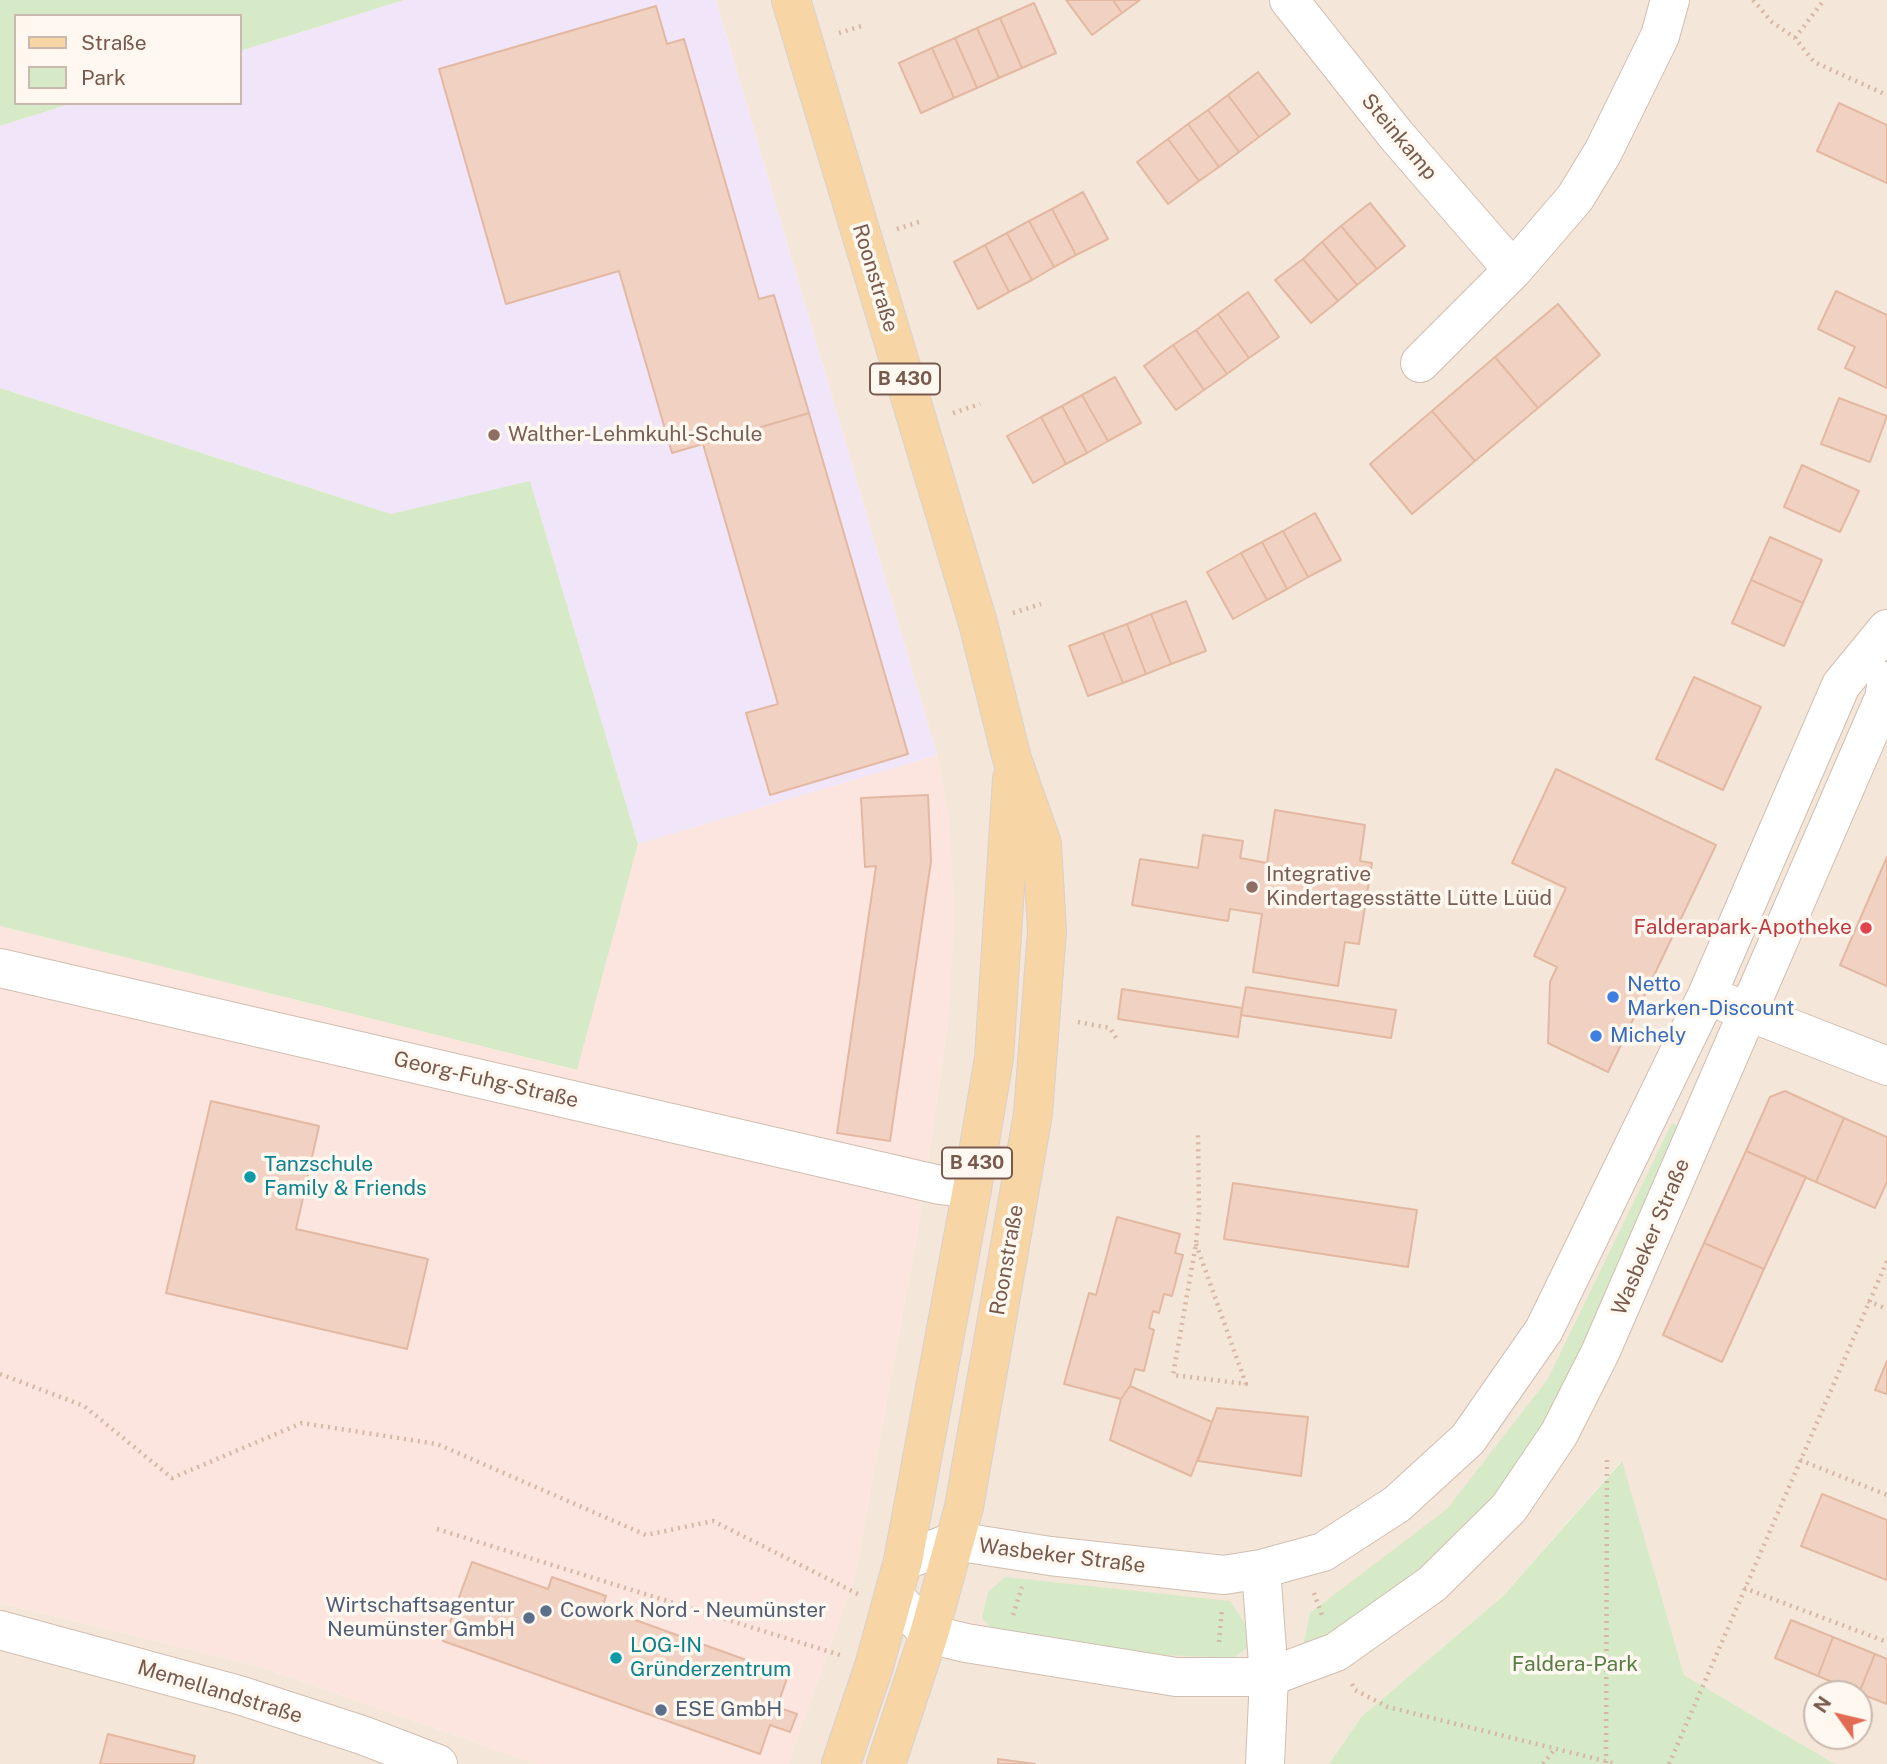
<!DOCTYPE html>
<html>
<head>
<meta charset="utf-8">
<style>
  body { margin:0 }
  #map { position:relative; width:1887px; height:1764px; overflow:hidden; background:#fcf4e9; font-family:"Public Sans",sans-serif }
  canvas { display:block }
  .legend { position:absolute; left:14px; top:14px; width:228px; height:91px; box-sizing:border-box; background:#fff8f0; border:2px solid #c9b9af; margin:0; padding:9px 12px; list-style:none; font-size:21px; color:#775a4d }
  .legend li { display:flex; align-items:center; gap:14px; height:35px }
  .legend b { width:35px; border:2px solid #c9b9af }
  .north { position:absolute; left:1803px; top:1680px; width:70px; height:70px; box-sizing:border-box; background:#fff8f0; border:2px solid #c9b9af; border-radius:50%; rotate:304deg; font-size:19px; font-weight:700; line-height:28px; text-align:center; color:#775a4d }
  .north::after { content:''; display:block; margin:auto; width:24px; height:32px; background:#e26c53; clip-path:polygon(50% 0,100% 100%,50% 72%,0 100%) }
</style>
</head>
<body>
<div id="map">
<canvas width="1887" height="1764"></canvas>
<ul class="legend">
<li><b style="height:9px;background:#f8d5a4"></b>Straße</li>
<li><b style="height:19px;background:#d7eac8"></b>Park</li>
</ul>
<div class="north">N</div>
</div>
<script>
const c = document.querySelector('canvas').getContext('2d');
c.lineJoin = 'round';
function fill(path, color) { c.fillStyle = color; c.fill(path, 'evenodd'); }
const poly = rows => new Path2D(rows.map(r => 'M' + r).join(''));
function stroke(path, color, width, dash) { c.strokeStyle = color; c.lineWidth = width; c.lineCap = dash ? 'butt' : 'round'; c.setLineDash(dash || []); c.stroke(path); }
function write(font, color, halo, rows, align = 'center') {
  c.font = font + ' "Public Sans",sans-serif'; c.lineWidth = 7; c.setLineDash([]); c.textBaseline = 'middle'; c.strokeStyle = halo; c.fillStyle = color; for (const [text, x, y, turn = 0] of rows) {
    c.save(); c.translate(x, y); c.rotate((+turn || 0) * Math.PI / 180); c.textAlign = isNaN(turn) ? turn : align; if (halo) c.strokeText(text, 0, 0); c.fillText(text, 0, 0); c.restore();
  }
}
const residential = poly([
  [716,0,1887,0,1887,1764,1835,1764,1684,1675,1621,1461,1503,1596,1361,1717,1329,1764,788,1764,855,1576,917,1234,948,1023,949,821,937,755],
  [1817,1694,1859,1694,1859,1736,1817,1736],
  [0,1603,258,1666,537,1764,0,1764]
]);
const commercial = poly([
  [937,755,949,821,955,915,948,1023,917,1234,855,1576,788,1764,537,1764,258,1666,0,1603,0,926,576,1070,638,844]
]);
const education = poly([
  [404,0,716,0,937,755,638,844,530,482,391,514,0,388,0,126,73,103,240,103,240,51]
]);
const green = poly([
  [0,0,404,0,240,51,240,16,16,16,16,103,73,103,0,126],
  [0,388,391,514,530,481,638,844,577,1070,0,926],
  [1672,1123,1684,1129,1565,1393,1509,1487,1438,1561,1360,1621,1303,1647,1310,1613,1447,1509,1548,1379],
  [1622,1461,1684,1675,1835,1764,1329,1764,1361,1717,1503,1596],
  [1005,1577,1230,1601,1249,1630,1247,1648,1233,1658,1140,1654,993,1630,982,1618,988,1592]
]);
const building = poly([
  [1066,0,1113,0,1122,13,1092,35,1066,0],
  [1113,0,1140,0,1122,13,1113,0],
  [1034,3,1056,53,1022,68,1000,18,1034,3],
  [656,6,667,44,684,39,759,299,774,295,809,413,672,453,619,271,506,304,439,69,656,6],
  [1000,18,1022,68,999,78,977,28,1000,18],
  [977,28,999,78,977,88,955,38,977,28],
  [955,38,977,88,954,98,932,48,955,38],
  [932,48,954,98,921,113,899,63,932,48],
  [1258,72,1290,114,1259,137,1228,95,1258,72],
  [1228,95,1259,137,1239,152,1208,110,1228,95],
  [1839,103,1887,125,1887,183,1817,151,1839,103],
  [1208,110,1239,152,1219,167,1188,124,1208,110],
  [1188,124,1219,167,1199,181,1168,139,1188,124],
  [1168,139,1199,181,1168,204,1137,162,1168,139],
  [1083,192,1108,239,1076,255,1052,209,1083,192],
  [1370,203,1405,246,1377,269,1341,226,1370,203],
  [1052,209,1076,255,1054,267,1029,221,1052,209],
  [1029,221,1054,267,1032,280,1007,233,1029,221],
  [1341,226,1377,269,1357,285,1322,242,1341,226],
  [1007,233,1032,280,1009,292,985,245,1007,233],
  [1322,242,1357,285,1338,301,1303,259,1322,242],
  [985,245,1009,292,978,309,954,262,985,245],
  [1303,259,1338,301,1311,323,1275,280,1303,259],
  [1836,291,1887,315,1887,388,1845,368,1855,347,1818,329,1836,291],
  [1248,292,1279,337,1249,358,1218,314,1248,292],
  [1558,304,1600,355,1538,408,1495,357,1558,304],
  [1218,314,1249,358,1227,374,1196,330,1218,314],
  [1196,330,1227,374,1204,390,1173,345,1196,330],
  [1173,345,1204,390,1176,410,1144,366,1173,345],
  [1495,357,1538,408,1475,461,1432,411,1495,357],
  [1115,377,1141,423,1108,441,1082,395,1115,377],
  [1082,395,1108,441,1087,453,1062,406,1082,395],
  [1839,398,1887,416,1870,462,1821,444,1839,398],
  [1062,406,1087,453,1066,464,1041,417,1062,406],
  [1432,411,1475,461,1412,514,1370,464,1432,411],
  [809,413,908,754,770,795,746,713,778,704,703,444,809,413],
  [1041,417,1066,464,1033,483,1007,436,1041,417],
  [1802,465,1859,491,1840,532,1784,507,1802,465],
  [1315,513,1341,560,1308,577,1283,531,1315,513],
  [1283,531,1308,577,1287,589,1262,542,1283,531],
  [1770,537,1822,560,1803,603,1751,580,1770,537],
  [1262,542,1287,589,1267,600,1241,553,1262,542],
  [1241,553,1267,600,1233,619,1207,572,1241,553],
  [1751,580,1803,603,1784,646,1732,623,1751,580],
  [1186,601,1206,651,1171,664,1151,614,1186,601],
  [1151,614,1171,664,1146,674,1127,624,1151,614],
  [1127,624,1146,674,1123,683,1103,633,1127,624],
  [1103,633,1123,683,1088,696,1069,646,1103,633],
  [1694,677,1761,707,1723,790,1656,759,1694,677],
  [1556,769,1716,845,1608,1072,1548,1043,1550,982,1557,967,1534,956,1566,888,1512,863,1556,769],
  [928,795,931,861,890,1141,837,1133,876,866,865,867,861,798,928,795],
  [1275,810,1365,825,1360,861,1372,863,1359,944,1345,942,1338,986,1253,972,1262,914,1230,909,1228,921,1132,905,1140,859,1198,868,1203,835,1243,841,1240,858,1267,863,1275,810],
  [1887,857,1887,986,1840,965,1887,857],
  [1246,987,1396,1010,1391,1038,1241,1015,1246,987],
  [1122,989,1242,1008,1238,1037,1118,1019,1122,989],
  [1785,1091,1844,1118,1816,1182,1746,1151,1770,1097,1785,1091],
  [211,1101,319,1126,296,1229,428,1259,407,1349,166,1293,211,1101],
  [1844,1118,1887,1137,1887,1182,1875,1208,1816,1182,1844,1118],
  [1746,1151,1806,1177,1764,1269,1704,1243,1746,1151],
  [1233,1183,1417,1210,1408,1267,1224,1239,1233,1183],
  [1117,1217,1180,1234,1175,1253,1183,1255,1172,1296,1164,1294,1159,1313,1153,1311,1149,1328,1154,1330,1144,1371,1135,1369,1130,1386,1121,1399,1064,1384,1089,1293,1096,1295,1117,1217],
  [1704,1243,1764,1269,1722,1362,1663,1335,1704,1243],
  [1887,1361,1887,1394,1875,1390,1887,1361],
  [1130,1386,1212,1422,1191,1476,1110,1440,1121,1399,1130,1386],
  [1217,1408,1308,1417,1301,1476,1198,1461,1217,1408],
  [1822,1494,1887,1520,1887,1580,1801,1546,1822,1494],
  [472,1562,548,1589,552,1577,606,1596,602,1608,788,1675,777,1707,797,1714,790,1732,770,1725,760,1754,443,1641,472,1562],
  [1791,1620,1833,1637,1818,1676,1775,1658,1791,1620],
  [1833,1637,1875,1654,1859,1693,1818,1676,1833,1637],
  [1875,1654,1887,1659,1887,1704,1859,1693,1875,1654],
  [108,1734,195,1756,193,1764,100,1764,108,1734],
  [998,1759,1035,1764,998,1764,998,1759]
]);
const path = poly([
  [1753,0,1772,22,1795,38,1814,62,1887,95],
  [839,33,865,25],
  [1795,38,1824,0],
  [897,229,922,221],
  [953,413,980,404],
  [1013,613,1041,604],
  [1078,1022,1110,1028,1118,1041],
  [1196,1244,1246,1384,1173,1375,1196,1244,1199,1212,1198,1133],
  [1868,1301,1887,1309],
  [0,1374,84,1406,172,1478,302,1423,437,1444,646,1535,713,1521,858,1594],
  [1800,1460,1887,1495],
  [437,1529,840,1655],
  [1744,1588,1887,1642],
  [1314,1593,1323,1618],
  [1013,1615,1022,1587],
  [1219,1642,1222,1609],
  [1352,1684,1355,1690,1388,1707,1617,1764],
  [1606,1763,1607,1459],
  [1543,1764,1555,1749],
  [1669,1764,1887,1261]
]);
const minor = poly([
  [1289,0,1396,135,1513,270,1575,198,1603,152,1660,36,1670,0],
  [1420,363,1513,270],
  [0,968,940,1185,972,1189],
  [1726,1003,1887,1066],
  [903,1561,955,1541,1050,1556,1224,1575,1261,1569,1323,1552,1397,1504,1468,1439,1544,1330,1707,995,1841,685,1887,629],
  [1261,1569,1269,1677,1265,1764],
  [894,1596,929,1634,966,1643,1176,1677,1269,1677,1336,1652,1432,1584,1509,1508,1559,1434,1600,1353,1884,698,1887,681],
  [0,1630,239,1695,362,1735,438,1764]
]);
const major = poly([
  [791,0,978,623,1012,759,1042,844,1047,931,1033,1114,964,1507,929,1634,886,1764],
  [841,1764,874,1666,903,1561,972,1189,994,1058,1012,779]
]);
const markers = [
  [494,435,7,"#8d6e63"],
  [1252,887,7,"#8d6e63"],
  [1866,928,7,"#e0444e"],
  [1613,997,7,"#3f7fe0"],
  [1596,1036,7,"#3f7fe0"],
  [250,1177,7,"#0f9aa8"],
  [546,1611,7,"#5c6f8a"],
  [529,1618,7,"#5c6f8a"],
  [616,1658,7,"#0f9aa8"],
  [661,1710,7,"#5c6f8a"]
];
const shields = [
  [905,379,70],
  [977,1163,70]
];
const shieldNames = [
  ["B 430",905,379],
  ["B 430",977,1163]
];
const streetNames = [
  ["Steinkamp",1399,137,50],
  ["Roonstraße",875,278,73],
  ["Georg-Fuhg-Straße",486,1080,13],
  ["Wasbeker Straße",1651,1237,-67],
  ["Roonstraße",1007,1260,-80],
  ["Wasbeker Straße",1062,1556,7],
  ["Memellandstraße",220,1692,17]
];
const educationNames = [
  ["Walther-Lehmkuhl-Schule",508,435],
  ["Integrative",1266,875],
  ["Kindertagesstätte Lütte Lüüd",1266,899]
];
const healthNames = [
  ["Falderapark-Apotheke",1852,928]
];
const shopNames = [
  ["Netto",1627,985],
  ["Marken-Discount",1627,1009],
  ["Michely",1610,1036]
];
const cultureNames = [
  ["Tanzschule",264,1165],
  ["Family & Friends",264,1189],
  ["LOG-IN",630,1646],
  ["Gründerzentrum",630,1670]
];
const serviceNames = [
  ["Wirtschaftsagentur",515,1606,"right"],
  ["Neumünster GmbH",515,1630,"right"],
  ["Cowork Nord - Neumünster",560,1611],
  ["ESE GmbH",675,1710]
];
const parkNames = [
  ["Faldera-Park",1575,1665]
];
fill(residential, '#f4e6d8');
fill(commercial, '#fce5de');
fill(education, '#f1e6f9');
fill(green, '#d7eac8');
fill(building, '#f1d2c2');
stroke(building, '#e3b8a2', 2);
stroke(minor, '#d1beb1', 40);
stroke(major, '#d9d1cd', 40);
stroke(path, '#d6b6a4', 4.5, [2, 5]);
stroke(minor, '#fff', 38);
stroke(major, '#f8d5a4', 38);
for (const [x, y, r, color] of markers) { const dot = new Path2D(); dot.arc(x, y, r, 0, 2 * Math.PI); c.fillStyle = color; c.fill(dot); stroke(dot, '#fff8f0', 2.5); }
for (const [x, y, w] of shields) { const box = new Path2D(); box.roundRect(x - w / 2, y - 15.5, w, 31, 5); c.fillStyle = '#fff8f0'; c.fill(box); stroke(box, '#775a4d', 2); }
write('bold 19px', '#775a4d', null, shieldNames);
write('21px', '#775a4d', '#fff8f0', streetNames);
write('21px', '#785e54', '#fff8f0', educationNames, 'left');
write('21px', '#be3a42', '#fff8f0', healthNames, 'right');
write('21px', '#366cbe', '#fff8f0', shopNames, 'left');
write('21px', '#0d838f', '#fff8f0', cultureNames, 'left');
write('21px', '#4e5e75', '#fff8f0', serviceNames, 'left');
write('21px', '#577c45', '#fff8f0', parkNames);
</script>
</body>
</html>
